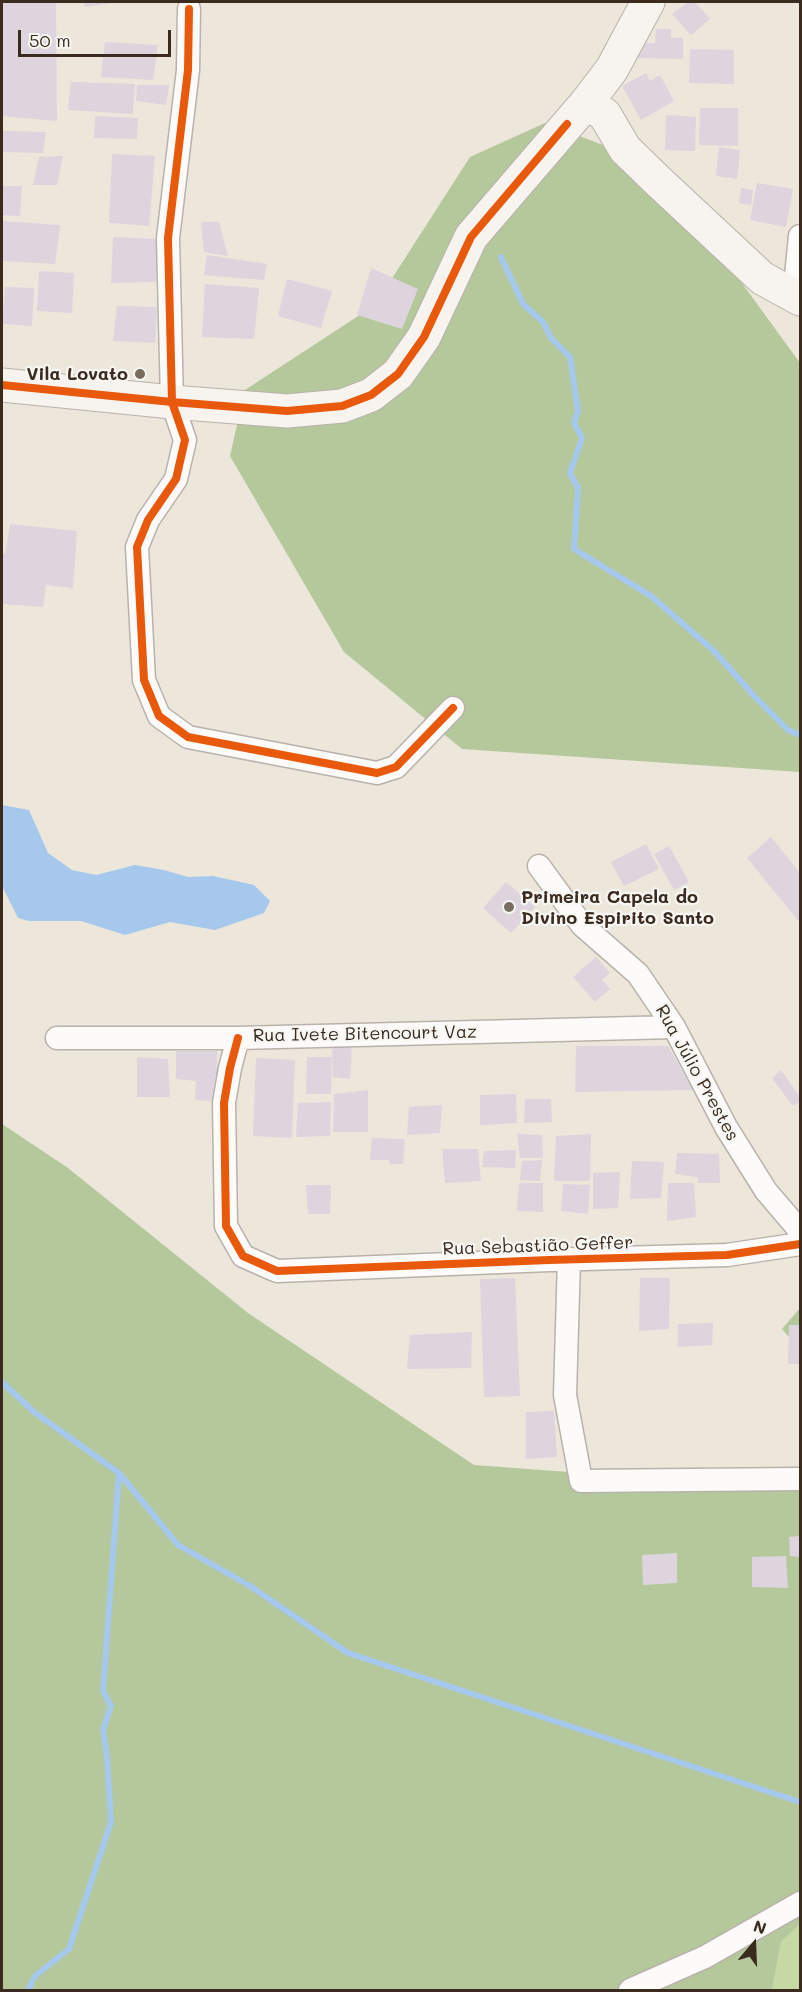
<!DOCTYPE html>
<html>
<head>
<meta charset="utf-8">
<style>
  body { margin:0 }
  #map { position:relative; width:802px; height:1992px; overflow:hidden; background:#ede6db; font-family:Mali,sans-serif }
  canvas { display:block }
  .frame { position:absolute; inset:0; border:3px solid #3b2a1e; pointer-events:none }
  .north { position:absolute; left:724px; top:1914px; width:60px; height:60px; -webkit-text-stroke:4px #f6f6f2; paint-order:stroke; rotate:19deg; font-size:16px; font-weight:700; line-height:24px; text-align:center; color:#3b2a1e }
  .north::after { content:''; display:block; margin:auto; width:21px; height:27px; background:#3b2a1e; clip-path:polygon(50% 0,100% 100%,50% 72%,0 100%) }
  .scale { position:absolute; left:18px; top:30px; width:153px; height:27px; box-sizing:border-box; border:3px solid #3b2a1e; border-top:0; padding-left:8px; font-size:18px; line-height:21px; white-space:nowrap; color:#3b2a1e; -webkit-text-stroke:4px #f6f6f2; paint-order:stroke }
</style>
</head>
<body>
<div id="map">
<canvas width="802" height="1992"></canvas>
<div class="frame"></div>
<div class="north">N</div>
<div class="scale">50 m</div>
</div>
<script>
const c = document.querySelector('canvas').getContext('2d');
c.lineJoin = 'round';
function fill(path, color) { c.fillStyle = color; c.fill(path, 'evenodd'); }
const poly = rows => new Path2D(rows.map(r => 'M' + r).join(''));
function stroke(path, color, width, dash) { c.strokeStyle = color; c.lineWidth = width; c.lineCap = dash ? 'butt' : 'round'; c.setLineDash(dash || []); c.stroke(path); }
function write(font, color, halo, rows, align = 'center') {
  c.font = font + ' Mali,sans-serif'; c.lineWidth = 4.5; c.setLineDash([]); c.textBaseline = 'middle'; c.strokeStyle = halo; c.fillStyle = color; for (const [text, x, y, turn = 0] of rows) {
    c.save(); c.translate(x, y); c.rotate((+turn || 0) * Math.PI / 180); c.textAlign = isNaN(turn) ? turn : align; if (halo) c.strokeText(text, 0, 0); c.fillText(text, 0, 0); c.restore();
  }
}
const green = poly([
  [800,1924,800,1990,772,1990,781,1942]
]);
const forest = poly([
  [545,123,656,165,800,363,800,772,462,749,344,652,230,456,245,390,375,305,470,157],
  [2,1124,68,1168,248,1313,474,1465,757,1486,800,1475,800,1924,781,1942,772,1990,2,1990],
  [800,1308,800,1349,782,1329]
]);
const water = poly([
  [2,805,29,810,48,853,72,870,96,875,135,865,164,870,188,877,213,876,254,885,270,901,264,913,215,930,170,922,125,935,81,921,29,921,18,918,2,886]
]);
const stream = poly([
  [501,257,523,304,543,322,551,338,570,357,578,411,574,423,582,438,570,473,578,488,574,549,651,596,714,651,755,697,788,730,800,735],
  [2,1382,34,1412,119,1473,178,1545,250,1586,348,1653,800,1802],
  [28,1990,35,1976,69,1949,111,1822,107,1757,103,1730,111,1706,103,1691,119,1473]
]);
const building = poly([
  [2,2,56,2,57,121,2,116],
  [84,2,113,2,113,3,85,7],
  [688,2,695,2,710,19,691,35,672,14],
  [656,29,671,29,671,38,683,38,683,59,635,58,636,43,655,43],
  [105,42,158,45,153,80,101,77],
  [690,49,734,50,734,84,689,83],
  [646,73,650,81,660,75,674,101,641,120,622,86],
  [71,82,135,84,133,114,68,110],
  [137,85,169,85,166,105,136,101],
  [700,108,738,108,738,146,699,145],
  [666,115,696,117,695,151,665,150],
  [95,116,138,118,137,139,94,138],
  [2,131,46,132,43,153,2,152],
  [719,147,740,150,737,179,716,176],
  [112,154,155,156,149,226,109,223],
  [63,156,57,185,33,185,39,157],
  [757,183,793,189,786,227,750,220],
  [2,186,22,186,20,216,2,215],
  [741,188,753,190,751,205,739,203],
  [2,221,60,225,55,264,2,261],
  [201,222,219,222,228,256,204,252],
  [113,237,159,239,156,282,111,283],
  [207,255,267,264,264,280,204,275],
  [371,268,418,289,402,329,357,315],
  [39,271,74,273,72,313,37,311],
  [287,279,332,291,321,328,278,316],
  [205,284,259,288,254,339,202,337],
  [5,287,34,288,32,326,2,324],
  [117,306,157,307,155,343,113,341],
  [10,524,77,531,73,588,46,585,43,607,2,604,2,554,5,554],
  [771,837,800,873,800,923,747,858],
  [646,844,659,869,624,886,611,862],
  [669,846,689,882,674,890,654,854],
  [506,882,535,907,511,933,483,908],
  [596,957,610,973,602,980,610,989,595,1002,573,977],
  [332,1043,352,1044,350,1079,333,1077],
  [576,1046,668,1046,693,1090,575,1092],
  [176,1051,217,1051,218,1101,195,1100,196,1081,176,1079],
  [137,1057,168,1059,170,1097,137,1097],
  [307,1057,332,1057,331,1094,306,1094],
  [256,1058,295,1060,292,1138,253,1136],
  [781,1070,800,1097,800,1101,793,1106,772,1078],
  [368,1090,368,1132,333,1132,334,1094],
  [516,1094,517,1123,480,1125,480,1095],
  [525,1099,551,1099,552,1122,524,1123],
  [331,1102,330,1136,296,1137,298,1103],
  [442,1105,440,1133,407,1135,409,1107],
  [517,1134,542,1135,543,1158,520,1158],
  [591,1134,590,1181,554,1181,556,1136],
  [372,1138,405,1139,403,1164,390,1164,389,1160,370,1160],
  [442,1149,478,1149,481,1181,445,1183],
  [516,1150,515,1168,482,1167,484,1151],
  [677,1153,719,1154,720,1183,698,1183,697,1177,675,1174],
  [542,1160,540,1181,520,1180,522,1161],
  [632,1161,664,1162,661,1198,630,1199],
  [620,1172,618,1208,593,1209,593,1173],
  [519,1183,543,1183,543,1212,517,1211],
  [668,1183,694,1183,696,1217,667,1221],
  [563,1184,590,1185,588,1214,561,1211],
  [306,1185,331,1185,330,1214,308,1214],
  [515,1278,520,1396,484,1397,480,1279],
  [640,1278,670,1278,669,1329,639,1331],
  [713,1323,712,1345,678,1347,678,1324],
  [789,1325,800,1325,800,1364,788,1364],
  [472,1332,471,1368,407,1369,410,1335],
  [554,1411,557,1457,526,1459,526,1412],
  [800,1536,800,1557,790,1556,789,1537],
  [677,1553,677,1583,643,1585,642,1555],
  [786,1556,788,1588,752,1587,752,1557]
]);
const street = poly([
  [189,9,188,70,168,238,172,402,185,440,176,479,148,520,137,547,144,680,159,716,188,737,377,773,396,767,453,708],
  [794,297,800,236],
  [539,866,582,925,638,974,674,1027,726,1127,766,1191,800,1231],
  [57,1038,238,1038,674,1027],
  [238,1038,230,1068,224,1103,226,1226,243,1256,277,1271,549,1260,727,1255,800,1244],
  [569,1259,565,1395,581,1481,800,1479],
  [630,1990,705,1957,800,1903]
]);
const secondary = poly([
  [587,102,605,115,625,149,658,181,762,278,800,299],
  [2,385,172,402,287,411,342,406,371,395,398,374,424,337,471,237,587,102,612,69,648,2]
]);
const cycleway = poly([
  [189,9,188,70,168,238,172,402,185,440,176,479,148,520,137,547,144,680,159,716,188,737,377,773,396,767,453,708],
  [2,385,172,402,287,411,342,406,371,395,398,374,424,337,471,237,567,124],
  [238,1038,230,1068,224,1103,226,1226,243,1256,277,1271,549,1260,727,1255,800,1244]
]);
const markers = [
  [140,374,6,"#796c60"],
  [509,907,6,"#796c60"]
];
const poiNames = [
  ["Vila Lovato",128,374],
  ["Primeira Capela do",521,897,"left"],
  ["Divino Espirito Santo",521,918,"left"]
];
const streetNames = [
  ["Rua Ivete Bitencourt Vaz",365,1034,-1],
  ["Rua Júlio Prestes",697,1073,61],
  ["Rua Sebastião Geffer",538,1246,-2]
];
fill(green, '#c6d8a3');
fill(forest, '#b4c89b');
fill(water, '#a5c8ec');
stroke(stream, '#a5c8ec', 6);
fill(building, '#ddd4dd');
stroke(street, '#b9b2ab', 25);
stroke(secondary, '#b9b2ab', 35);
stroke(street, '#fcfbfa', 22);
stroke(secondary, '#f7f3ef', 33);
stroke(cycleway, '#e8590c', 8);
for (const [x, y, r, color] of markers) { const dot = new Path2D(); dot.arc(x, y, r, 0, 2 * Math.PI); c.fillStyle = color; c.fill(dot); stroke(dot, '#f6f6f2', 2); }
write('bold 18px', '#3b2a1e', '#f6f6f2', poiNames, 'right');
write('18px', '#3b2a1e', '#f6f6f2', streetNames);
</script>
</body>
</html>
